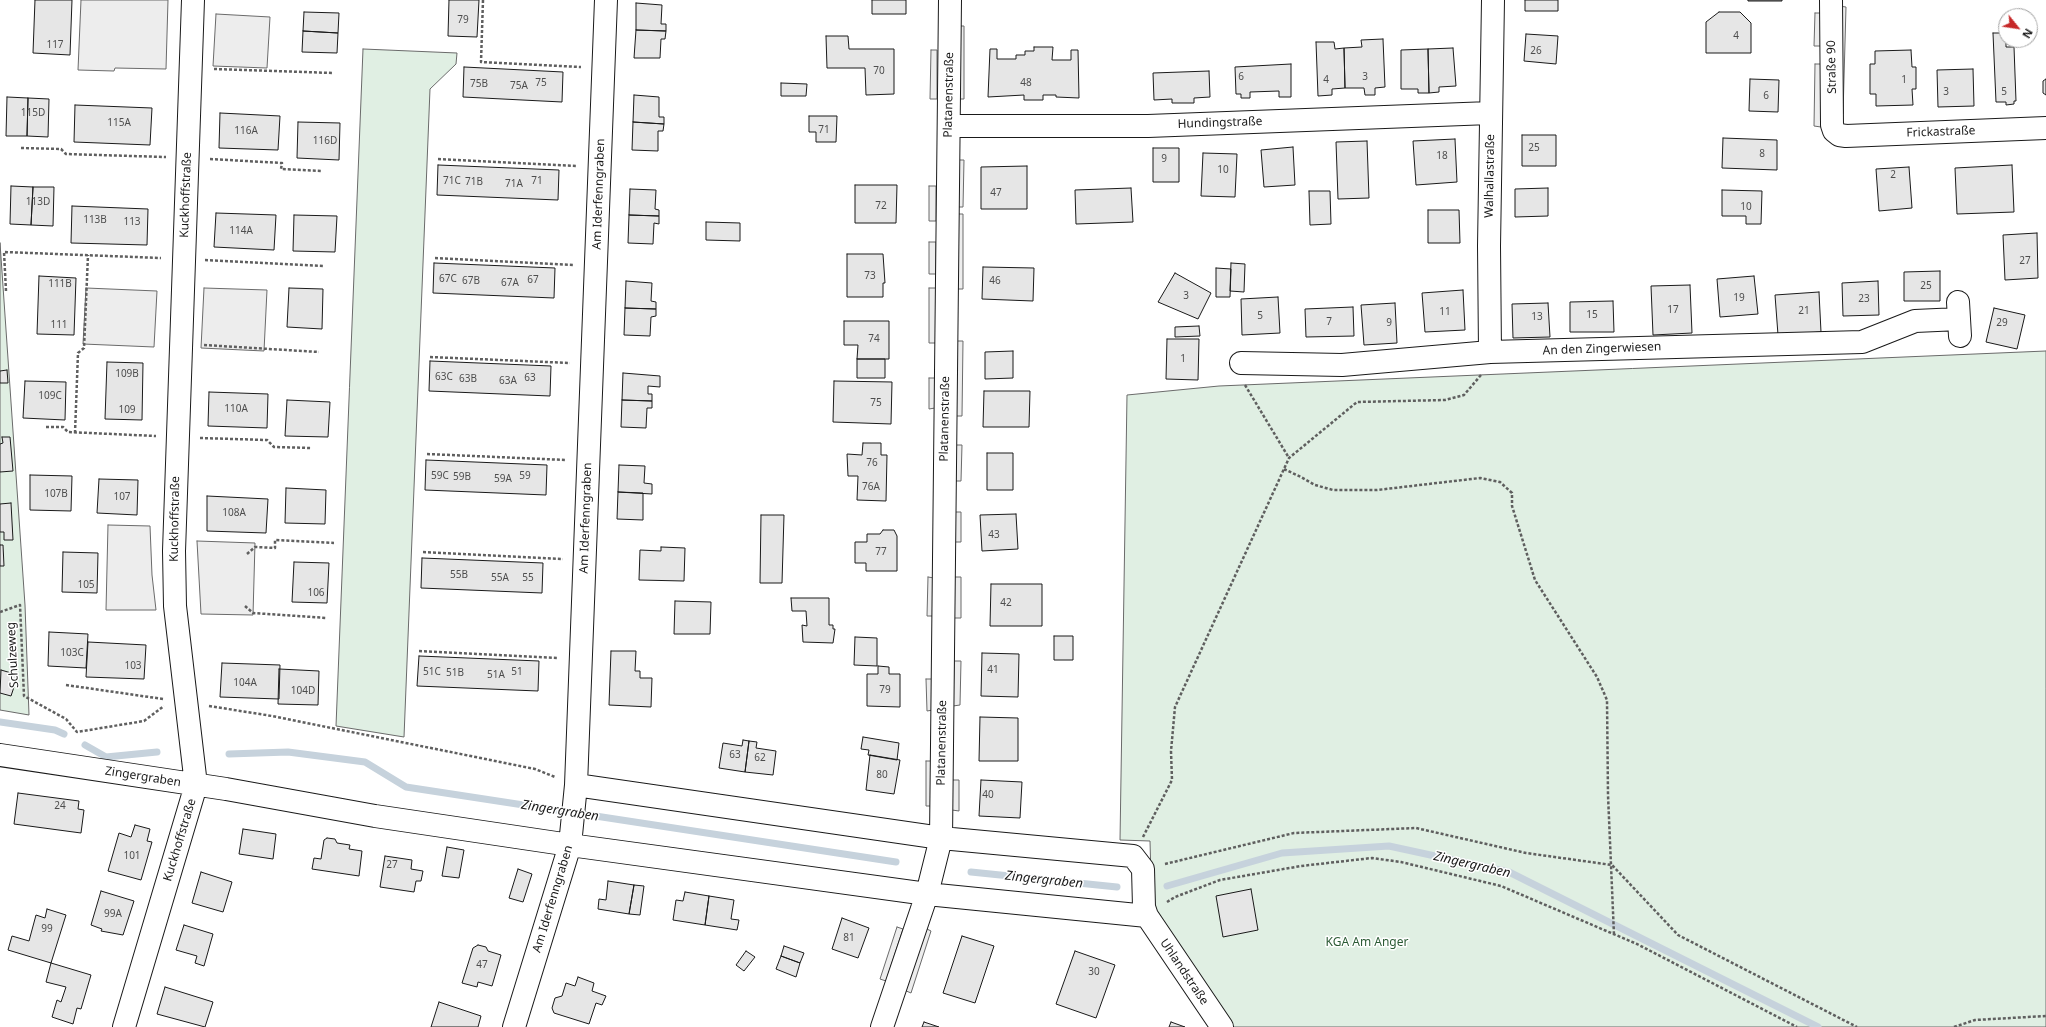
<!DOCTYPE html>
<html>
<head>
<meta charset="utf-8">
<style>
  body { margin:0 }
  #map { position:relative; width:2046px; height:1027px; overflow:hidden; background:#fff; font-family:"Noto Sans",sans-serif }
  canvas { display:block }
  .north { position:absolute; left:1998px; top:8px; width:40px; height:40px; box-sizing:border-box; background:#fff; border:1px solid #a3a3a3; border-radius:50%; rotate:120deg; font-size:11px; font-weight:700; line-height:16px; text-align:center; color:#1a1a1a }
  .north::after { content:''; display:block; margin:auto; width:14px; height:18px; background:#c62828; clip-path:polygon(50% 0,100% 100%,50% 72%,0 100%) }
</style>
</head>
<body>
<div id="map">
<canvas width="2046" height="1027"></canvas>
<div class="north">N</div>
</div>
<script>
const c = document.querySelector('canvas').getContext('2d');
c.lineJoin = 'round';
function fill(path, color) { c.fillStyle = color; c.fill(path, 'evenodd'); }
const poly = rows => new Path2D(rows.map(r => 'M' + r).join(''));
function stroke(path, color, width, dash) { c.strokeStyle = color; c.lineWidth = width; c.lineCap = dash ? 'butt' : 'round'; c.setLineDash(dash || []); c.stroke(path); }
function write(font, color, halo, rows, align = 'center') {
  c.font = font + ' "Noto Sans",sans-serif'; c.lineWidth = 3; c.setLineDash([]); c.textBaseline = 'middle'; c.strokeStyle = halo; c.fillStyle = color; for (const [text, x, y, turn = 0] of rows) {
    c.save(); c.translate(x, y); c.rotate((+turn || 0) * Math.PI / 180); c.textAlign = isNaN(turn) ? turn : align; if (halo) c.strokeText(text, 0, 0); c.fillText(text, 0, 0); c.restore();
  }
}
const green = poly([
  [363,49,457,53,456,64,430,89,404,737,336,726,363,49],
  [0,243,25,605,29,715,0,710,0,243],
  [2046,351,2046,1027,1230,1027,1152,915,1150,841,1120,840,1127,395,1219,386,2046,351]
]);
const parking = poly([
  [81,0,168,0,166,69,115,68,114,71,78,70,81,0],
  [1839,6,1846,7,1843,114,1837,115,1839,6],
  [1815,13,1822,13,1821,46,1814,46,1815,13],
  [216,14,270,17,267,68,213,66,216,14],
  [957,26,964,26,964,99,957,99,957,26],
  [931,50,937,50,937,99,930,99,931,50],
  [1815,64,1821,64,1821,127,1814,126,1815,64],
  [957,160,964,160,963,207,956,207,957,160],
  [929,186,936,186,936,221,929,221,929,186],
  [956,214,963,214,963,289,956,289,956,214],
  [929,242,936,242,936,274,929,274,929,242],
  [86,288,157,291,154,347,83,344,86,288],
  [204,288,267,290,264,351,201,348,204,288],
  [929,288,936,288,936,343,929,343,929,288],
  [956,341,963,341,962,416,955,416,956,341],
  [929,378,935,378,935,408,929,409,929,378],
  [955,445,962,445,961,481,955,481,955,445],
  [954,512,961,512,961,542,954,542,954,512],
  [108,525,150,526,152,575,156,610,106,610,108,525],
  [197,541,255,543,253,615,201,614,197,541],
  [928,577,934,578,934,616,927,616,928,577],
  [954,577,961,577,961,618,954,618,954,577],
  [954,661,961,661,960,705,953,706,954,661],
  [926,679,934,679,933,710,927,711,926,679],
  [926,761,933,761,933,806,926,806,926,761],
  [952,780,959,780,959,811,952,810,952,780],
  [897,927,903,929,886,981,880,979,897,927],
  [925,928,931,931,911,993,904,990,925,928]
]);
const stream = poly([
  [0,722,55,730,64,734],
  [85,745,106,757,157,752],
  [229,754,288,752,365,762,406,787,896,862],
  [971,872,1117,887],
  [1167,886,1282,853,1389,846,1509,872,1818,1027]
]);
const building = poly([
  [35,0,72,0,70,55,33,53,35,0],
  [449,0,479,0,477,37,448,36,449,0],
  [872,0,906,0,906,14,872,14,872,0],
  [1525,0,1558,0,1558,11,1525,11,1525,0],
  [1748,0,1782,0,1782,1,1748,1,1748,0],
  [636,3,662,5,661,24,666,24,666,31,636,30,636,3],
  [304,12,339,13,338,33,303,31,304,12],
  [1719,12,1740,12,1751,23,1751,53,1706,53,1706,22,1719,12],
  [636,30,666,31,665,39,661,39,660,58,634,58,636,30],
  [303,31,338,33,337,53,302,52,303,31],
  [1993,33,2006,33,2006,47,2014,47,2016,101,2014,101,2014,104,2006,105,2006,102,1996,102,1993,33],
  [1526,34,1558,36,1556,64,1524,61,1526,34],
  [826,36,848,36,849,49,894,49,894,94,866,95,865,68,827,68,826,36],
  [1383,39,1385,87,1375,88,1375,95,1365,95,1364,88,1345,88,1344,48,1362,47,1361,40,1383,39],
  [1316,42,1334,42,1335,49,1344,48,1345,88,1332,89,1332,95,1318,96,1316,42],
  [1034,47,1053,47,1052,60,1071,60,1071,50,1078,50,1079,98,1056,97,1056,95,1043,95,1043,100,1024,100,1024,95,988,97,990,49,997,49,997,59,1016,59,1016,55,1025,55,1025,51,1034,51,1034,47],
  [1453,48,1456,86,1439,87,1439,92,1429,93,1428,49,1453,48],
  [1428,49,1429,93,1418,93,1418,89,1401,89,1401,50,1428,49],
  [1911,50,1912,67,1916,67,1916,89,1912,89,1913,105,1876,106,1876,94,1870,94,1870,64,1875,64,1875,51,1911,50],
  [1291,64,1291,97,1279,97,1279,91,1250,92,1250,98,1241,98,1241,94,1236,94,1235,67,1291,64],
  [464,67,563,72,562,102,463,97,464,67],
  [1973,69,1974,106,1938,107,1937,70,1973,69],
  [1209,71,1210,97,1194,98,1194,103,1172,103,1172,99,1154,100,1153,73,1209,71],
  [1750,79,1779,80,1778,112,1749,111,1750,79],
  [2046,79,2046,95,2043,93,2043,81,2046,79],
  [781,83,807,84,806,96,781,96,781,83],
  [634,95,659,97,659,117,664,117,664,124,633,122,634,95],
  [7,97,28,98,27,136,6,136,7,97],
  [28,98,49,99,48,137,27,136,28,98],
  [75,105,152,108,150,145,74,142,75,105],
  [220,113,280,116,278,150,219,148,220,113],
  [809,116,837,116,836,142,816,142,816,132,809,132,809,116],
  [298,122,340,123,339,160,297,158,298,122],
  [633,122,664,124,663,131,658,131,658,151,632,150,633,122],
  [1522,135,1556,135,1556,166,1522,166,1522,135],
  [1723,138,1777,140,1777,170,1722,168,1723,138],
  [1455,139,1457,182,1416,185,1413,141,1455,139],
  [1367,141,1369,198,1338,199,1336,142,1367,141],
  [1293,147,1295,185,1264,187,1261,150,1293,147],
  [1153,148,1179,148,1179,182,1153,182,1153,148],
  [1203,153,1237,154,1235,197,1201,196,1203,153],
  [438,165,559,170,558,200,437,195,438,165],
  [2012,165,2014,212,1957,214,1955,168,2012,165],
  [1027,166,1027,209,981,209,981,167,1027,166],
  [1909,167,1912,208,1879,211,1876,169,1909,167],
  [855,185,897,185,896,223,855,223,855,185],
  [11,186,33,187,31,225,10,224,11,186],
  [33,187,54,187,53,226,31,225,33,187],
  [1131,188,1133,222,1076,224,1075,190,1131,188],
  [1548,188,1548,216,1515,217,1515,189,1548,188],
  [630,189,656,190,655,209,659,210,659,216,629,215,630,189],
  [1722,190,1762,191,1761,224,1746,224,1746,216,1722,216,1722,190],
  [1309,191,1330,191,1331,224,1310,225,1309,191],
  [72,206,148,209,147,245,71,243,72,206],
  [1428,210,1459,210,1460,243,1428,243,1428,210],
  [216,213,276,215,274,250,214,247,216,213],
  [294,215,337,216,335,252,293,251,294,215],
  [629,215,659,216,659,224,654,223,653,244,628,243,629,215],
  [706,222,740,223,740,241,706,240,706,222],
  [2037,233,2038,278,2005,280,2003,235,2037,233],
  [847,254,883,254,885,283,883,283,883,297,847,297,847,254],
  [434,263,555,268,554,298,433,293,434,263],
  [1231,263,1245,264,1244,292,1230,291,1231,263],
  [983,267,1034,268,1033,301,982,299,983,267],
  [1216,268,1231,269,1230,297,1216,297,1216,268],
  [1940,271,1940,301,1904,301,1904,272,1940,271],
  [1175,273,1211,293,1198,319,1158,302,1175,273],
  [39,276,76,278,74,335,37,334,39,276],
  [1754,276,1758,314,1720,317,1717,279,1754,276],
  [626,281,652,283,651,301,656,302,656,309,625,308,626,281],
  [1878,281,1879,315,1843,316,1842,283,1878,281],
  [1690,285,1692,333,1653,335,1651,286,1690,285],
  [289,288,323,289,322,329,287,327,289,288],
  [1463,290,1465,330,1425,332,1422,293,1463,290],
  [1819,292,1821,332,1778,335,1775,295,1819,292],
  [1278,297,1280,333,1242,335,1241,299,1278,297],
  [1613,301,1614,332,1570,332,1570,302,1613,301],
  [1395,303,1397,343,1364,345,1361,305,1395,303],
  [1548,303,1550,337,1513,338,1512,304,1548,303],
  [1353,307,1354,336,1306,337,1305,309,1353,307],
  [625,308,656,309,656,316,651,317,650,336,624,335,625,308],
  [1994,308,2025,315,2017,349,1986,342,1994,308],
  [844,321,889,321,889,359,857,359,858,345,844,345,844,321],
  [1199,326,1200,336,1175,337,1175,327,1199,326],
  [1167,339,1199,339,1198,380,1166,379,1167,339],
  [1013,351,1013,378,985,379,985,352,1013,351],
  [857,359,885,359,885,378,857,378,857,359],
  [430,361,551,366,550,396,429,391,430,361],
  [107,362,143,363,142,420,105,419,107,362],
  [7,370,8,383,0,383,0,371,7,370],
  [623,373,660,376,660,387,648,386,648,394,652,394,652,401,622,400,623,373],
  [25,381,66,382,65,420,23,418,25,381],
  [834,381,892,382,891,424,833,422,834,381],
  [984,391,1030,391,1029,427,983,427,984,391],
  [209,392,268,394,267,428,208,426,209,392],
  [287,400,330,402,328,437,285,436,287,400],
  [622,400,652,401,652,408,647,408,646,428,621,427,622,400],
  [2,437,10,437,13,471,0,472,0,444,3,443,2,437],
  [863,443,881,443,881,455,887,455,886,501,857,500,858,476,848,476,847,454,862,455,863,443],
  [987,453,1013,453,1013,490,987,490,987,453],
  [426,460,547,465,546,495,425,490,426,460],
  [619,465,645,466,644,483,652,484,652,494,618,492,619,465],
  [30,475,72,476,71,511,30,510,30,475],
  [99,479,138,480,137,515,97,513,99,479],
  [286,488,326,490,325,524,285,523,286,488],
  [618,492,643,493,643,520,617,519,618,492],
  [207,496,268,499,266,533,207,531,207,496],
  [11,503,13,540,4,540,4,532,0,532,0,504,11,503],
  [1016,514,1018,549,982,551,980,515,1016,514],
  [761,515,784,515,782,583,760,583,761,515],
  [883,530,894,530,897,536,897,571,866,571,866,563,855,563,855,542,867,542,867,534,880,534,883,530],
  [0,545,3,545,4,566,0,566,0,545],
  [661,547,685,548,684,581,639,580,640,550,661,551,661,547],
  [63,552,98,553,97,593,62,592,63,552],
  [422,558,543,563,542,593,421,588,422,558],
  [294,562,329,563,327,603,292,602,294,562],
  [991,584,1042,584,1042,626,990,626,991,584],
  [791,598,829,598,829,625,833,625,833,629,835,629,833,643,803,642,802,625,807,626,806,611,792,611,791,598],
  [675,601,711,602,710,634,674,634,675,601],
  [49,632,88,634,86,668,48,666,49,632],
  [1054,636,1073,636,1073,660,1054,660,1054,636],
  [855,637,877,638,877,666,854,665,855,637],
  [88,642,146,645,144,679,86,677,88,642],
  [611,651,636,651,635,671,640,671,640,678,652,678,651,707,609,705,611,651],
  [982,653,1019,654,1018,697,981,696,982,653],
  [419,656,539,661,538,691,417,686,419,656],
  [222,663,280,665,279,699,220,697,222,663],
  [878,666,889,667,889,674,900,674,900,707,867,706,867,674,878,674,878,666],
  [279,669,319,671,318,705,278,704,279,669],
  [1,670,18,675,11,696,0,693,1,670],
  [980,717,1018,718,1018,761,979,761,980,717],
  [863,737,899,743,897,760,868,755,869,750,861,749,863,737],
  [743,740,749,741,745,772,719,768,723,743,742,746,743,740],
  [749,741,757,742,756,748,776,751,773,775,745,772,749,741],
  [870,755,900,760,894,794,866,790,870,755],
  [981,780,1022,782,1020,818,979,816,981,780],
  [18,793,79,801,78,809,84,810,81,833,14,824,18,793],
  [135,825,150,829,147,841,152,842,141,880,108,871,119,833,131,837,135,825],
  [243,829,276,834,273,859,239,854,243,829],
  [327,838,335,839,337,843,350,845,349,849,362,851,359,876,312,869,314,858,321,859,324,840,327,838],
  [447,847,464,850,459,878,442,876,447,847],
  [385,856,412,860,411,869,423,871,421,881,416,881,414,892,380,887,385,856],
  [518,869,532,874,523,902,509,898,518,869],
  [201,872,232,882,223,912,192,903,201,872],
  [608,881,634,885,629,914,598,909,599,899,606,900,608,881],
  [634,885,644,886,640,915,629,914,634,885],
  [1251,889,1258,930,1223,937,1216,896,1251,889],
  [101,891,134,901,123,935,101,931,102,929,91,925,101,891],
  [685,892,709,896,705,925,673,920,676,900,683,901,685,892],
  [709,896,734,900,731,919,739,920,737,930,705,925,709,896],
  [47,909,66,915,51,963,8,950,12,936,29,941,36,915,45,918,47,909],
  [842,918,869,928,858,958,832,949,842,918],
  [184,925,213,934,204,966,195,963,197,956,176,950,184,925],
  [962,936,994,946,975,1003,943,993,962,936],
  [478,945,486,947,488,951,501,955,492,986,478,982,477,987,462,983,473,948,478,945],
  [784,946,804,953,800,963,781,956,784,946],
  [746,951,755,957,744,971,736,965,746,951],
  [1075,951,1115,965,1096,1018,1056,1004,1075,951],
  [781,956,800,963,796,977,776,969,781,956],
  [51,963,91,975,81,1009,77,1008,73,1024,52,1017,57,1000,61,1002,66,987,46,982,51,963],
  [578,977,594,983,592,991,606,996,602,1005,596,1003,589,1024,554,1013,552,1008,555,998,562,996,566,983,575,986,578,977],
  [165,987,213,1002,205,1027,157,1014,165,987],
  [439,1002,481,1016,478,1027,431,1027,439,1002],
  [924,1022,939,1027,922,1027,924,1022],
  [1171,1022,1185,1027,1169,1027,1171,1022]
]);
const path = poly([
  [483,0,481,62,581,67],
  [214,69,333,73],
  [21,148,61,149,66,154,166,157],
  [210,159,282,163,281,169,321,171],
  [438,159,577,166],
  [435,258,574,265],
  [205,260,323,266],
  [6,291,4,252,161,258],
  [204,345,319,352],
  [430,357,570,363],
  [1245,385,1289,458],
  [46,427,63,427,68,432,156,436],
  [75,433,78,353,84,348,88,255],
  [200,438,267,440,274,447,311,448],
  [427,454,566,460],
  [1284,469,1301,477,1315,485,1333,490,1377,490,1480,478,1500,482,1512,493,1512,506,1535,580,1597,677,1607,700,1608,795,1614,935],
  [423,552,563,559],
  [247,554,255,547,275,548,275,540,334,543],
  [245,606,253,613,327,618],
  [0,612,20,605,24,696,66,719,77,732,144,721,164,706],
  [419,651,558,658],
  [66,685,163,699],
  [209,706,272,716,535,769,555,777],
  [1143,837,1172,780,1171,751,1175,707,1289,458,1357,402,1445,400,1464,395,1481,375],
  [1165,864,1294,833,1416,828,1526,853,1612,865,1678,935,1857,1027],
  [1167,902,1175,897,1220,880,1301,866,1372,858,1401,862,1501,886,1637,944,1797,1027],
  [1954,1027,1975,1020,2046,1016]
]);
const minor = poly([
  [1831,0,1832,125,1834,131,1839,135,1846,136,2046,128],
  [949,126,1148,126,1490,113],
  [1958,302,1960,336],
  [1490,352,1489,246,1493,0],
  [1241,363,1342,365,1490,352,1862,342,1915,321,1959,319],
  [0,755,226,789,375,816,570,845,927,894,1147,916],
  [576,785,941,838,1133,856,1143,869,1144,907,1147,916,1222,1027],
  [124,1027,196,785,175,606,174,551,193,0],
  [514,1027,570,845,576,785,606,0],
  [882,1027,927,894,941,838,950,0]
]);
const numberNames = [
  ["79",463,20],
  ["4",1736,36],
  ["117",55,45],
  ["26",1536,51],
  ["70",879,71],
  ["6",1241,77],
  ["3",1365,77],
  ["4",1326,80],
  ["1",1904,80],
  ["75",541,83],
  ["48",1026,83],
  ["75B",479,84],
  ["75A",519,86],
  ["3",1946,92],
  ["5",2004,92],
  ["6",1766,96],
  ["115D",33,113],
  ["115A",119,123],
  ["71",824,130],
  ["116A",246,131],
  ["116D",325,141],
  ["25",1534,148],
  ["8",1762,154],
  ["18",1442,156],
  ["9",1164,159],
  ["10",1223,170],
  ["2",1893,175],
  ["71C",452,181],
  ["71",537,181],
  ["71B",474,182],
  ["71A",514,184],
  ["47",996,193],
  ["113D",38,202],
  ["72",881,206],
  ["10",1746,207],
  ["113B",95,220],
  ["113",132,222],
  ["114A",241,231],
  ["27",2025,261],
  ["73",870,276],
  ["67C",448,279],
  ["67",533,280],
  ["67B",471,281],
  ["46",995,281],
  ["67A",510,283],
  ["111B",60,284],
  ["25",1926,286],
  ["3",1186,296],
  ["19",1739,298],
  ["23",1864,299],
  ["17",1673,310],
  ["21",1804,311],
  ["11",1445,312],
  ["15",1592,315],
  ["5",1260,316],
  ["13",1537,317],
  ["7",1329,322],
  ["9",1389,323],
  ["29",2002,323],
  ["111",59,325],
  ["74",874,339],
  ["1",1183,359],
  ["109B",127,374],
  ["63C",444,377],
  ["63",530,378],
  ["63B",468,379],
  ["63A",508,381],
  ["109C",50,396],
  ["75",876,403],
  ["110A",236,409],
  ["109",127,410],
  ["76",872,463],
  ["59C",440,476],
  ["59",525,476],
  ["59B",462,477],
  ["59A",503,479],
  ["76A",871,487],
  ["107B",56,494],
  ["107",122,497],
  ["108A",234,513],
  ["43",994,535],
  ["77",881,552],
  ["55B",459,575],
  ["55A",500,578],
  ["55",528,578],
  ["105",86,585],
  ["106",316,593],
  ["42",1006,603],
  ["103C",72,653],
  ["103",133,666],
  ["41",993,670],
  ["51C",432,672],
  ["51",517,672],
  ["51B",455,673],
  ["51A",496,675],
  ["104A",245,683],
  ["79",885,690],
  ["104D",303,691],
  ["63",735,755],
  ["62",760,758],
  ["80",882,775],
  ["40",988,795],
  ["24",60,806],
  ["101",132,856],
  ["27",392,865],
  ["99A",113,914],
  ["99",47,929],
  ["81",849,938],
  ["47",482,965],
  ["30",1094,972]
];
const streetNames = [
  ["Straße 90",1832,67,-91],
  ["Platanenstraße",949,95,-89],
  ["Hundingstraße",1220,123,-2],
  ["Frickastraße",1941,132,-2],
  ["Walhallastraße",1490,176,-89],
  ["Am Iderfenngraben",599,194,-88],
  ["Kuckhoffstraße",186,195,-88],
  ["An den Zingerwiesen",1602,349,-2],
  ["Platanenstraße",945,419,-89],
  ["Am Iderfenngraben",586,518,-88],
  ["Kuckhoffstraße",175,519,-89],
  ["Schulzeweg",13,655,-93],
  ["Platanenstraße",942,743,-89],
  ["Zingergraben",143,777,9],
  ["Kuckhoffstraße",180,840,-73],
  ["Am Iderfenngraben",553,899,-73],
  ["Uhlandstraße",1184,972,56]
];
const parkNames = [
  ["KGA Am Anger",1367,943]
];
const waterNames = [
  ["Zingergraben",560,811,9],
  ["Zingergraben",1472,865,13],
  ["Zingergraben",1044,880,6]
];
fill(green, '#e0efe3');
stroke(green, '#6a6a6a', 1);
fill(parking, '#ededed');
stroke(parking, '#6a6a6a', 1);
stroke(stream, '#c6d2dc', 7);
fill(building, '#e6e6e6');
stroke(building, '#1a1a1a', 1);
stroke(minor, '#1a1a1a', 24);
stroke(path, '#5f5f5f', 2.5, [3, 2]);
stroke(minor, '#fff', 22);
write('10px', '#4d4d4d', null, numberNames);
write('12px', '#1a1a1a', '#fff', streetNames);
write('12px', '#2b5a34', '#fff', parkNames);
write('italic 13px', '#1a1a1a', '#fff', waterNames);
</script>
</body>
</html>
